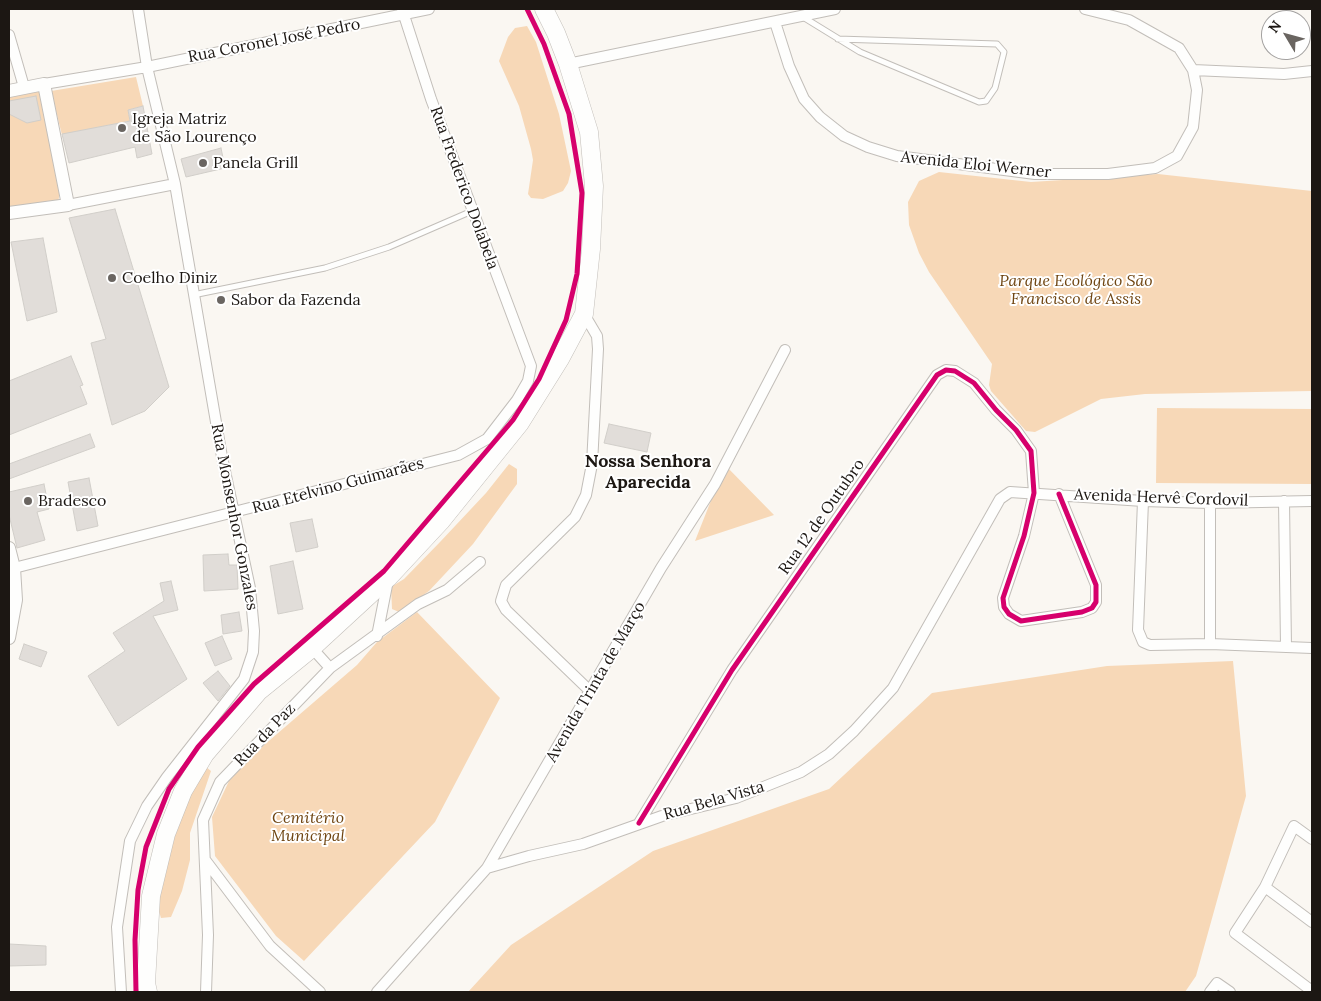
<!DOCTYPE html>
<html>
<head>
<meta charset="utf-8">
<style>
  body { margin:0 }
  #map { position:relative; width:1321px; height:1001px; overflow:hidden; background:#faf7f2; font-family:Lora,serif }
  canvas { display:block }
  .frame { position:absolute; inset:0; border:10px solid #1c1713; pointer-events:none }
  .north { position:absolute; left:1261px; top:10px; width:50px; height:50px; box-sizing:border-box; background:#fff; border:1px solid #a4a2a1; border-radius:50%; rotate:307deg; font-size:14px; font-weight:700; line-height:20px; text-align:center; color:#1c1713 }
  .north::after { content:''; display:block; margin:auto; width:18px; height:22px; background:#6a6561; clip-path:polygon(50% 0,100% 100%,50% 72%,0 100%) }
</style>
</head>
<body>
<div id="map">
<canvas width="1321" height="1001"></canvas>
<div class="frame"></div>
<div class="north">N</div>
</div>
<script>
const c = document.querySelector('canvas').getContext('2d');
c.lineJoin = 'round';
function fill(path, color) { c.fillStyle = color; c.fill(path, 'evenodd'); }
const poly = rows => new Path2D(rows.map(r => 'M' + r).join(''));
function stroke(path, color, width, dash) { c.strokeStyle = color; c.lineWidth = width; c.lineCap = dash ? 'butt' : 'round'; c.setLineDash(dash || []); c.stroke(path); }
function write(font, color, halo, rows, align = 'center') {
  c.font = font + ' Lora,serif'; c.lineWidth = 4; c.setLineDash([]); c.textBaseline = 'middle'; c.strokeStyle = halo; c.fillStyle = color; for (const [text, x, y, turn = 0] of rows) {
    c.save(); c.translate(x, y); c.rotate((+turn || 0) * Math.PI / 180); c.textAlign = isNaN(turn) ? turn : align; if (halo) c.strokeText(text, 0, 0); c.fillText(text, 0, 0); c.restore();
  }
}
const green = poly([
  [527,26,536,42,559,114,571,171,568,183,563,191,543,199,531,198,528,194,533,160,531,149,519,106,499,61,508,37,515,28],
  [136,77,143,106,128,110,130,121,62,135,51,91],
  [40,86,60,188,58,205,9,213,9,93],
  [939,172,1031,182,1158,174,1312,191,1312,391,1145,394,1101,399,1035,432,1026,431,991,391,989,385,992,364,929,272,919,253,909,225,908,202,919,181],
  [1157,408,1312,409,1311,484,1156,483],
  [509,464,517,469,517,484,473,544,429,591,399,612,392,609,391,587,404,579,440,542,486,493],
  [725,465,774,515,695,541],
  [417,612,500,698,435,822,304,961,276,936,215,856,212,817,229,781,256,752,357,665,377,642],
  [1233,661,1246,796,1196,976,1185,992,468,992,511,945,653,851,829,789,932,693,1107,666],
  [206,767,211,771,190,833,190,860,182,891,171,917,161,918,158,908,163,870,184,805]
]);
const building = poly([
  [36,96,41,120,27,123,9,114,9,101,36,96],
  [143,106,152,154,137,158,135,147,69,163,62,134,130,121,128,110,143,106],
  [221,148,225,168,186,177,181,159,221,148],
  [115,209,169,387,145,411,112,425,91,343,106,339,69,218,115,209],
  [43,238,57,312,27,321,11,242,43,238],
  [71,356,83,385,80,386,87,404,9,435,9,381,71,356],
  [609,424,651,433,647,452,604,443,609,424],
  [90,434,95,447,9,479,9,464,90,434],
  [89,478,98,526,77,531,68,482,89,478],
  [44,484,49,509,37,512,45,540,17,548,9,515,9,492,44,484],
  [312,519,318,547,296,552,290,523,312,519],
  [228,554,229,565,237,565,238,589,204,591,203,555,228,554],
  [293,561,303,609,278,614,270,566,293,561],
  [171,581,178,610,153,616,187,679,118,726,88,676,125,651,113,633,164,601,160,583,171,581],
  [239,612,242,631,223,634,221,615,239,612],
  [222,636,232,659,215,666,205,643,222,636],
  [24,644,47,652,41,667,19,659,24,644],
  [218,671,230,686,218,701,203,683,218,671],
  [9,944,46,946,46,965,9,966,9,944]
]);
const service = poly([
  [803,17,860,52,979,102,986,101,995,88,1004,52,997,44,838,39],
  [193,295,325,268,389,247,472,211]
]);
const minor = poly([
  [775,22,789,66,804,99,820,117,844,136,868,147,897,156,1035,174,1108,174,1155,168,1177,156,1193,127,1197,90,1193,70,1179,48,1129,20,1085,9],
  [9,35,24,87],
  [568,64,835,9],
  [1193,70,1284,74,1312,71],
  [44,84,147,67,429,9],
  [68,205,175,184],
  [584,314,597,336,598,349,592,464,586,495,575,517,506,585,501,601,506,610,590,691],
  [1143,501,1138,630,1143,642,1150,645,1210,644,1312,648],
  [1284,501,1286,647],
  [1210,503,1210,644],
  [14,568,458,455,487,439,517,400,528,381,531,366,431,99,402,9],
  [377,636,388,580],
  [312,648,330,668],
  [639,823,732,670,937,375,946,370,955,371,974,383,996,410,1016,430,1031,451,1034,493,1024,536,1003,598,1004,607,1009,614,1021,621,1082,612,1092,608,1096,602,1096,585,1059,494],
  [1312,839,1294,826,1265,887,1235,933,1312,991],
  [206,861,270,946,320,992],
  [487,868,529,856,583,844,662,816,736,798,801,772,829,754,854,731,893,688,1000,499,1010,492,1143,501,1210,503,1312,501],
  [1265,887,1312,922],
  [121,992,117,927,130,841,147,806,167,777,244,679,253,652,254,631,250,588,222,457,175,184,147,67,138,9],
  [206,992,208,935,203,820,220,782,330,668,418,604,447,590,480,562],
  [377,992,487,868,661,568,715,484,785,350],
  [1210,992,1217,983,1230,992]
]);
const tertiary = poly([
  [9,91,44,84,68,205,9,213],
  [9,548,14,568,16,600,9,638]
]);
const trunk = poly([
  [148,992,146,983,151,896,166,834,183,791,205,754,259,691,312,648,388,578,441,521,520,423,560,359,584,314,591,249,594,186,589,132,568,64,556,33,544,9]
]);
const cycleway = poly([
  [639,823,732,670,937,375,946,370,955,371,974,383,996,410,1016,430,1031,451,1034,493,1024,536,1003,598,1004,607,1009,614,1021,621,1082,612,1092,608,1096,602,1096,585,1059,494],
  [136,992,135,940,138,890,146,847,169,789,198,747,254,684,384,571,513,420,539,379,566,320,577,274,582,193,569,114,544,44,527,9]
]);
const markers = [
  [122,128,5,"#6a6561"],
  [203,163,5,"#6a6561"],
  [112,278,5,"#6a6561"],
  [221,300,5,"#6a6561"],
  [28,501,5,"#6a6561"]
];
const streetNames = [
  ["Rua Coronel José Pedro",274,41,-11],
  ["Avenida Eloi Werner",976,165,6],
  ["Rua Frederico Dolabela",464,188,70],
  ["Rua Etelvino Guimarães",338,486,-15],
  ["Avenida Hervê Cordovil",1161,498,2],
  ["Rua Monsenhor Gonzales",234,517,79],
  ["Rua 12 de Outubro",822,517,-55],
  ["Avenida Trinta de Março",596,682,-60],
  ["Rua da Paz",265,735,-46],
  ["Rua Bela Vista",714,801,-16]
];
const poiNames = [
  ["Igreja Matriz",132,119],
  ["de São Lourenço",132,137],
  ["Panela Grill",213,163],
  ["Coelho Diniz",122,278],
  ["Sabor da Fazenda",231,300],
  ["Bradesco",38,501]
];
const parkNames = [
  ["Parque Ecológico São",1076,281],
  ["Francisco de Assis",1076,299],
  ["Cemitério",308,818],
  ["Municipal",308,836]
];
const neighbourhoodNames = [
  ["Nossa Senhora",648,462],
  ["Aparecida",648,483]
];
fill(green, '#f7d8b7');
fill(building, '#e1ddd9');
stroke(building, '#d1cec9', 1);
stroke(service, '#c2beb9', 7);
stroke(minor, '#c2beb9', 12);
stroke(tertiary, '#c2beb9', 14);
stroke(trunk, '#c2beb9', 19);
stroke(service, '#fefefd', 5);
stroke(minor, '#fefefd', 10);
stroke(tertiary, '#fefefd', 12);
stroke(trunk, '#fefefd', 18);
stroke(cycleway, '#d6006c', 5);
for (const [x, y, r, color] of markers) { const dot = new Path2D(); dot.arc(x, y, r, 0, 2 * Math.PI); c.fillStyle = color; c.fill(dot); stroke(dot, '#fff', 2); }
write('16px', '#1c1713', '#fff', streetNames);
write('16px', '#1c1713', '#fff', poiNames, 'left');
write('italic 16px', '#6f4511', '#fff', parkNames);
write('bold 18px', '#1c1713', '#fff', neighbourhoodNames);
</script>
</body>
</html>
